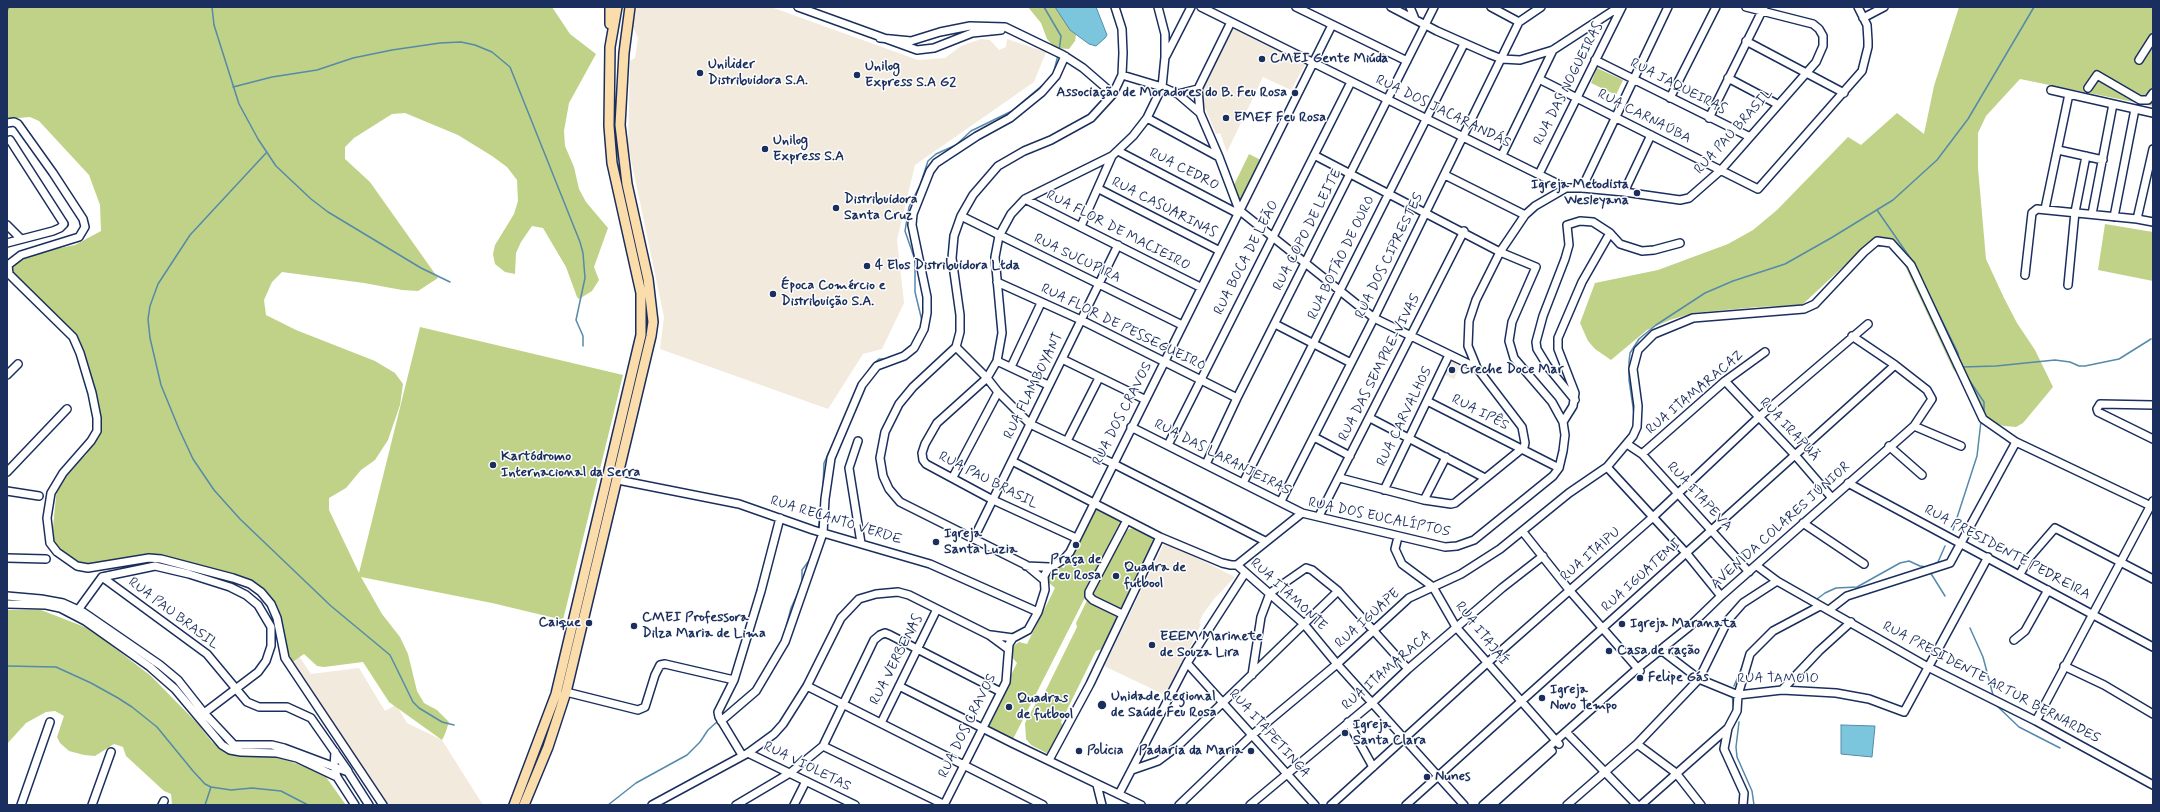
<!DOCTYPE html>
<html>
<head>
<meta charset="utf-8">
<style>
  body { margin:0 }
  #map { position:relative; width:2160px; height:812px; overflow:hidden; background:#fff; font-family:Mynerve,sans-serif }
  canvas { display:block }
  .frame { position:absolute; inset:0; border:8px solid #1b2f5e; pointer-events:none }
</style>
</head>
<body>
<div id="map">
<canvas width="2160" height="812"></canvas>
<div class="frame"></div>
</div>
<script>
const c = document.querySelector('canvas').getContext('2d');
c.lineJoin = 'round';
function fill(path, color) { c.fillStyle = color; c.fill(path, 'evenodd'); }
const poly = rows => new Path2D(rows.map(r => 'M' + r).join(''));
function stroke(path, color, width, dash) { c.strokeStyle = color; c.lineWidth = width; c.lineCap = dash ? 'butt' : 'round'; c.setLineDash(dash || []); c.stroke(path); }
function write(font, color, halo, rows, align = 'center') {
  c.font = font + ' Mynerve,sans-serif'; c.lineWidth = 3; c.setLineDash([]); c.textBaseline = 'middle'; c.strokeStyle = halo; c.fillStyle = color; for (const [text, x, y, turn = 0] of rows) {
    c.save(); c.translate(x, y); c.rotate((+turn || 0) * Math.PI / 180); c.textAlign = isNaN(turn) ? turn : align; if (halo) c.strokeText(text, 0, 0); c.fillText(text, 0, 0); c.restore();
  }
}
const built = poly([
  [637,7,771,7,918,60,945,58,961,46,981,39,990,40,999,50,1006,47,1007,39,1046,52,1034,82,915,165,897,240,904,303,882,349,863,354,828,409,660,349,664,317,628,145,630,61,635,58,638,38,633,27],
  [1232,26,1306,63,1291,90,1263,77,1227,152,1220,133,1216,134,1203,103,1202,90],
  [1451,361,1460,366,1454,379,1445,375],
  [1165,542,1235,577,1214,599,1203,614,1199,623,1201,624,1167,696,1104,666],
  [294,649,311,674,359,668,385,711,396,705,407,723,442,740,483,805,384,805,286,657]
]);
const green = poly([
  [7,7,552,7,570,34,596,54,569,103,564,131,565,146,574,167,579,189,586,202,608,228,594,267,599,280,592,291,579,299,577,297,566,267,543,228,532,226,521,242,516,253,515,274,505,272,495,264,493,254,495,245,514,214,518,201,517,180,507,167,492,156,458,135,405,113,392,114,354,138,345,147,345,159,370,182,438,278,418,291,402,290,364,283,282,272,272,282,264,300,266,315,296,330,375,361,395,373,403,384,400,405,388,440,375,460,361,470,346,488,329,498,329,510,359,573,420,327,623,375,563,620,492,603,361,577,382,614,400,637,408,654,417,691,424,703,437,710,449,722,445,734,442,740,389,702,363,662,324,667,317,666,304,654,291,663,284,642,277,616,261,593,247,585,151,555,116,569,106,570,75,564,51,547,57,487,66,470,86,455,98,430,98,410,84,351,64,326,12,276,9,265,39,252,75,245,101,231,100,205,89,175,39,121,30,117,7,119],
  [1028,7,1055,7,1076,35,1075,41,1069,49,1055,48,1047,39,1041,23],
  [1959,7,2153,7,2153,106,2020,79,1986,116,1978,133,1978,168,1986,259,2004,298,2017,323,2035,350,2053,387,2023,423,2016,427,2004,426,1992,422,1982,412,1965,384,1953,369,1900,255,1876,236,1802,305,1758,307,1693,313,1670,320,1647,330,1611,360,1595,349,1588,341,1580,323,1595,283,1658,270,1728,244,1753,230,1777,210,1848,137,1861,145,1897,113,1924,134,1934,86],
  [1597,68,1623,80,1616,95,1591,83],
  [1249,154,1263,161,1241,205,1233,187],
  [2105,224,2153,232,2153,281,2098,270],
  [1096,505,1125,519,1012,741,985,727,1017,663,1010,655,1012,647,1019,642,1027,644,1055,588,1048,582,1048,571,1058,566,1064,568],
  [1135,528,1157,538,1104,648,1096,651,1061,722,1064,729,1050,755,1031,745,1026,739,1025,723,1037,701,1041,700,1077,627,1076,623,1118,537,1129,529],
  [7,610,41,610,90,629,151,676,198,724,212,742,224,751,240,757,278,757,308,768,326,777,346,805,172,805,171,794,164,791,126,756,123,747,114,744,95,756,84,755,69,751,60,743,57,737,64,716,55,711,46,712,26,723,7,744]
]);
const water = poly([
  [1055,7,1096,7,1107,35,1105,38,1096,46,1089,44,1070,30,1055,7],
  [1841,725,1875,726,1872,757,1841,754,1841,725]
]);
const stream = poly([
  [212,7,214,25,239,104,258,139,276,166,311,199,328,212,421,268,450,282],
  [1044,7,1061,36,1059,51],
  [7,11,9,7],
  [1053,75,1058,55],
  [233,87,272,77,317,70,353,58,392,50,440,43,461,42,475,45,492,52,510,67,580,242,583,253,585,278,576,320,583,336,583,346],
  [267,152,190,235,158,284,150,306,148,319,150,338,161,385,179,429,193,459,214,490,240,519,331,606,390,655,413,702,419,708,442,722,454,725],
  [1877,210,1913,262],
  [1915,266,1958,353,1959,360],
  [922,321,915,292,915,260,905,231,909,207,920,185,928,161,936,154,956,145,971,131,1012,111,1045,83],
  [1962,367,1996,366,2055,360,2070,362,2079,366,2085,366,2119,359,2151,339],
  [1963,371,1984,402,1984,413],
  [862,380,873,364,879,359,887,359],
  [1634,414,1629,380,1629,362,1630,353,1639,339,1656,325,1705,293,1733,281,1785,264,1831,238,1893,200,1937,160,1968,119,2034,7],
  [823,486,824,463,838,433],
  [818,530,821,510],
  [1953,530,1977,456,1981,421],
  [1931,566,1938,562,1945,546],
  [1930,572,1945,596],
  [1817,599,1825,593,1836,588,1857,587,1900,563,1909,561,1920,566,1927,567],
  [1970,628,1983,657,1993,695],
  [785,631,791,608,802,584,802,570,811,558],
  [7,666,56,667,91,683,118,698,132,707,157,727,193,771,205,784,211,787,231,790,252,788,281,791,308,805],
  [1734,686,1745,660],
  [1732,695,1734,711],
  [1996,705,2019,727,2060,748],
  [1739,722,1736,747,1737,757,1752,791,1754,805],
  [205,805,211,787],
  [608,805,636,783,687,755,700,742,708,730,718,721]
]);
const minor = poly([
  [798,7,917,50,934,48,972,33,1001,30],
  [1201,7,1566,188],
  [1296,7,1407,61],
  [1391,7,1437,31,1489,54,1502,59,1520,60,1553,50,1619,7],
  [1410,7,1415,19],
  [1491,7,1519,22,1541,7],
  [1863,18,1884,7],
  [880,38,911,41,940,32,970,26,1005,27,1063,55,1083,68,1113,94],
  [1746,41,1844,93],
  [1166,56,1191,7],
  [1595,60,1750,137],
  [2139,60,2153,38],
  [1122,75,1162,87,1178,94,1198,89],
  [1728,78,1777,104],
  [1539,79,1758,189,1862,71,1868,47,1868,41,1867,25,1858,7],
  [2088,88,2097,75,2140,100,2148,100,2153,93],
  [1198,89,1200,113,1219,157,1239,210,1374,318,1477,368],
  [1198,89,1231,22],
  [2051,90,2153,113],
  [1178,94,1200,113],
  [1670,98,1716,7],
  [1147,118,1219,157],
  [1709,118,1764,7],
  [7,123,14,122,18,124,53,173,83,219,85,227,79,237,21,255,8,265,9,274,16,281,73,337,80,353,92,393,97,418,97,431,91,441,63,473,51,493,47,518,50,543,57,552,77,566,88,568,149,558,161,559,233,578,250,584,261,592,271,604,277,618,285,658,383,805],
  [2058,150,2103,160],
  [1118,151,1237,213],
  [1502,155,1553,50],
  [1539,174,1622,7],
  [1445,175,1525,215],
  [1582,188,1668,7],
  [1099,189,1218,250],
  [1624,192,1651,135],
  [1025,199,1200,287],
  [2045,209,2069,94],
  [2092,214,2113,104],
  [961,216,1182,325],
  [2114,217,2135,109],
  [2137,219,2153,149],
  [7,225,21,239],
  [1081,226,1112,156],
  [7,243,53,231,60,228,64,224,10,140],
  [2025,275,2032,213,2037,209,2137,219,2153,222],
  [997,282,1081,320,1237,398],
  [2068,285,2075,212,2086,156],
  [1275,324,1351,363],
  [956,347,987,378,998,392,1030,424,1112,463,1265,541],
  [1062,359,1144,399],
  [997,361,1048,385],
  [1011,367,1041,303],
  [7,375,18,364],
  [1725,381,1795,455,1832,498],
  [1575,400,1548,367,1537,349,1536,342,1543,316,1565,259,1569,245,1567,225,1580,221,1593,222,1610,233,1620,244,1642,251,1654,250,1680,243],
  [1427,401,1559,468],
  [2153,405,2100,404,2097,409,2098,412,2153,439],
  [1370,418,1485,478],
  [1563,422,1573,406,1575,393,1558,349,1558,338,1582,282,1610,233],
  [1914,426,1961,446],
  [1131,427,1302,513],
  [1314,437,1350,456],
  [858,441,849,468,861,543],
  [1067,441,1099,378],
  [1627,444,1642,454,1749,572],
  [1168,445,1351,82],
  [1889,446,1922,475],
  [1642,454,1725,381,1765,352],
  [1012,461,1160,537,1222,563,1231,565,1237,565,1302,513,1445,547,1457,546,1474,540,1553,476,1559,468,1563,451,1565,435,1563,422,1552,402,1514,358,1509,341,1512,322,1536,267,1500,252,1314,155],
  [1206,464,1237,398,1434,7],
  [1607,467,1687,554,1721,596],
  [7,472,67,409],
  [953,477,998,392],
  [1340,478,1424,500,1451,504,1455,503,1524,447,1525,443,1522,427,1477,368,1468,346,1469,321,1476,300,1500,252,1525,215,1535,206,1566,188,1582,188,1624,192,1680,200,1689,198,1721,170,1816,62,1823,46,1823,36,1819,29,1813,24,1746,7],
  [618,480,739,504,813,530,930,564,1038,612],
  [1243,483,1464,44],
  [1848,483,2153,647],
  [1384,490,1449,355],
  [7,491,39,496],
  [1424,500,1446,457],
  [1281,501,1374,318,1519,22],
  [1319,516,1464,231],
  [1803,523,1864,564],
  [1523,532,1570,591,1640,671],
  [1398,537,1395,549,1402,564,1433,587,1456,627,1559,744],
  [974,538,1118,245],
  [1076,538,991,499,926,464,923,460,922,453,925,444,937,423,987,378,997,361,1002,333,995,257,999,236,1011,214,1025,199,1112,156,1133,136,1147,118,1162,87,1165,57,1165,34,1158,7],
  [7,558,46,559],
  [1237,565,1304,624,1337,664,1464,805],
  [1026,566,1049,567],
  [1757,566,1777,581,1928,667,2036,721,2153,785],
  [2020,574,2029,558,2055,528,2153,579],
  [102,577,207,654,247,702,259,707,287,707,311,718,348,771],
  [1044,580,1026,565,900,502,889,489,883,476,880,458,885,432,899,404,913,387,956,347,960,332,960,315,952,258,954,236,961,216,973,195,998,166,1024,151,1051,140,1091,118,1113,94,1122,75,1123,53,1122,29,1115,7],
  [7,596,41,599,63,603,83,612,160,665,178,680,204,713,234,745,272,745,284,748,348,772,369,805],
  [7,604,46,605,60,608,85,621,150,667,175,689,222,745,230,750,241,752,277,753,297,758,337,777],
  [78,610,102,577,155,566,189,574,230,587,246,595,258,605,271,627,271,646,266,661,258,672,204,713],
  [1829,610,1847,596,1950,563,2016,442],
  [1122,614,1093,600,1089,596,1089,592,1127,520],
  [991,635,1013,638],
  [2014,640,2025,631,2048,590],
  [1661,650,1699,679,1738,695,1782,690,1836,693,1869,699,1904,712,1988,557],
  [1187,663,1315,805],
  [2064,666,2104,685,2153,714],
  [1252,675,1261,617,1270,593,1306,568,1312,570,1338,591,1408,669],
  [734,680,761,591,780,518],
  [807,686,1043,805],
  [899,686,1012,743,1141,805],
  [1782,690,1819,651,1851,622],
  [566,692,638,710,645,707,655,675,660,665,665,664,734,680,718,712,719,717,742,755],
  [721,721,756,691,785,642,823,533,825,499,831,458,862,385,877,366,904,356,914,348,924,329,927,313,927,297,912,225,913,214,930,171,936,163,977,136,1010,118,1042,92,1056,76,1065,56],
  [2036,721,2153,501],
  [1348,722,1373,767],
  [881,723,937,609],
  [1566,732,1637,805],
  [1637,744,1676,773,1701,805],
  [823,746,945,805],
  [335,752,334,766,337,777,355,805],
  [748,753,855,805],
  [1049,760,1090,684,1160,537],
  [1132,770,1158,761,1178,746,1338,591],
  [1097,785,1102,805],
  [1119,794,1187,663,1245,573],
  [21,805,50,722],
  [92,805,111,752],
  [162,805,164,801],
  [652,805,748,753,774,734,783,724,807,686,841,618,859,599,876,594,898,592,909,595,989,635,1008,649],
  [736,805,790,773,823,746,874,640,880,635,885,633,890,635,1001,692],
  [794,805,806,781],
  [944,805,1006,682,1009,644,1013,638,1028,630,1038,612,1045,590,1044,576,1048,569,1063,560,1070,552,1332,25],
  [1179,805,1252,735,1337,664,1409,598,1461,574,1500,549,1569,493,1607,467,1633,436,1637,427,1638,406,1633,369,1638,350,1654,334,1693,318,1804,309,1815,304,1864,252,1877,241,1891,243,1911,265,1983,419,2016,442,2153,507],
  [1250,805,1372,703,1408,669,1502,588,1543,556],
  [1331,805,1486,664,1653,517,1759,417,1868,324],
  [1406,805,1895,365],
  [1483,805,1638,668,1690,626,1721,596,1914,426,1932,399,1927,390,1895,365,1852,336],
  [1492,805,1552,751],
  [1567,805,1637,744,1699,679,1728,620,1743,603,1777,581],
  [1641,805,1728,728],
  [1743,805,1744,793,1724,749,1728,728,1737,711,1738,695,1750,654,1773,631,1820,606]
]);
const major = poly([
  [610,24,610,7],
  [514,805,556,694,641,335,641,293,612,163,609,126,610,47,617,7],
  [524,805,548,747,566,692,651,336,653,322,648,279,627,184,620,125,624,53,630,7]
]);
const markers = [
  [1262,59,4,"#1b2f5e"],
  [700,73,4,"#1b2f5e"],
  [857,75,4,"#1b2f5e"],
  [1295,93,4,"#1b2f5e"],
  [1226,118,4,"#1b2f5e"],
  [765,149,4,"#1b2f5e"],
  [1637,193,4,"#1b2f5e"],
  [836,208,4,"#1b2f5e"],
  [867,266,4,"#1b2f5e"],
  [773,294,4,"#1b2f5e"],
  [1452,370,4,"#1b2f5e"],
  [493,465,4,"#1b2f5e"],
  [936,542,4,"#1b2f5e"],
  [1076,545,4,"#1b2f5e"],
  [1116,576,4,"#1b2f5e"],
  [589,623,4,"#1b2f5e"],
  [1622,624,4,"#1b2f5e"],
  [634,626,4,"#1b2f5e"],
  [1152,645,4,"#1b2f5e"],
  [1609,651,4,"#1b2f5e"],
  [1640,678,4,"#1b2f5e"],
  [1542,698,4,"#1b2f5e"],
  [1102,705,5,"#1b2f5e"],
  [1009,707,4,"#1b2f5e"],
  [1345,733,4,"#1b2f5e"],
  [1079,751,4,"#1b2f5e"],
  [1251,751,4,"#1b2f5e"],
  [1427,777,4,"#1b2f5e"]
];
const poiNames = [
  ["CMEI Gente Miúda",1270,59],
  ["Unilider",708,65],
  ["Distribuidora S.A.",708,81],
  ["Unilog",865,67],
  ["Express S.A G2",865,83],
  ["Associação de Moradores do B. Feu Rosa",1287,93,"right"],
  ["EMEF Feu Rosa",1234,118],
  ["Unilog",773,141],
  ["Express S.A",773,157],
  ["Igreja Metodista",1629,185,"right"],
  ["Wesleyana",1629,201,"right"],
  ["Distribuidora",844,200],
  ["Santa Cruz",844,216],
  ["4 Elos Distribuidora Ltda",875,266],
  ["Época Comércio e",781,286],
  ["Distribuição S.A.",781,302],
  ["Creche Doce Mar",1460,370],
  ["Kartódromo",501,457],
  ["Internacional da Serra",501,473],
  ["Igreja",944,534],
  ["Santa Luzia",944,550],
  ["Praça de",1076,560,"center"],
  ["Feu Rosa",1076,576,"center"],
  ["Quadra de",1124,568],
  ["futbool",1124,584],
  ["CMEI Professora",642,618],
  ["Dilza Maria de Lima",642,634],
  ["Caique",581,623,"right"],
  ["Igreja Maranata",1630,624],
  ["EEEM Marinete",1160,637],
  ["de Souza Lira",1160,653],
  ["Casa de ração",1617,651],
  ["Felipe Gás",1648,678],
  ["Igreja",1550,690],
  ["Novo Tempo",1550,706],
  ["Unidade Regional",1111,697],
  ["de Saúde Feu Rosa",1111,713],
  ["Quadras",1017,699],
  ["de futbool",1017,715],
  ["Igreja",1353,725],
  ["Santa Clara",1353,741],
  ["Policia",1087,751],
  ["Padaria da Maria",1243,751,"right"],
  ["Nunes",1435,777]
];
const streetNames = [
  ["RUA DAS NOGUEIRAS",1569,84,-63],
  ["RUA JAQUEIRAS",1678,87,27],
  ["RUA DOS JACARANDÁS",1443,112,26],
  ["RUA CARNAÚBA",1644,117,27],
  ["RUA PAU BRASIL",1734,132,-48],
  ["RUA CEDRO",1184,170,27],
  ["RUA CASUARINAS",1164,208,27],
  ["RUA COPO DE LEITE",1308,230,-63],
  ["RUA FLOR DE MACIEIRO",1118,231,27],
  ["RUA DOS CIPRESTES",1390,256,-64],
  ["RUA BOCA DE LEÃO",1247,258,-63],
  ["RUA BOTÃO DE OURO",1342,258,-64],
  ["RUA SUCUPIRA",1077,259,26],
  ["RUA FLOR DE PESSEGUEIRO",1123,328,26],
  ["RUA DAS SEMPRE-VIVAS",1380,368,-63],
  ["RUA FLAMBOYANT",1034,386,-64],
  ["RUA ITAMARACAZ",1695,393,-40],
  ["RUA IPÊS",1480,413,27],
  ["RUA DOS CRAVOS",1123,414,-63],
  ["RUA CARVALHOS",1405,417,-64],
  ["RUA IRAPUÃ",1789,430,47],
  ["RUA DAS LARANJEIRAS",1222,458,27],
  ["RUA PAU BRASIL",988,481,27],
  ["RUA ITAPEVA",1699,497,47],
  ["RUA DOS EUCALÍPTOS",1379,518,12],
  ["RUA RECANTO VERDE",836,521,17],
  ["AVENIDA COLARES JÚNIOR",1781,526,-42],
  ["RUA PRESIDENTE PEDREIRA",2007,553,28],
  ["RUA ITAIPU",1591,555,-41],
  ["RUA IGUATEMI",1642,576,-42],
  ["RUA ITAMONTE",1288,595,43],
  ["RUA PAU BRASIL",173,614,37],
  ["RUA IGUAPE",1368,619,-42],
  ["RUA ITAJAÍ",1481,634,52],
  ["RUA VERBENAS",897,660,-63],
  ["RUA ITAMARACA",1387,671,-41],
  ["RUA TAMOIO",1778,679],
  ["RUA PRESIDENTE ARTUR BERNARDES",1991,683,28],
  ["RUA DOS CRAVOS",968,726,-64],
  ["RUA ITAPETINGA",1269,734,48],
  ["RUA VIOLETAS",807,767,26]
];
fill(built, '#f2eadc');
fill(green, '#bfd287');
fill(water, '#7cc6dd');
stroke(water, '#558aaa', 1);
stroke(stream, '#558aaa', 1.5);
stroke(minor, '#1b2f5e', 10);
stroke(major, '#1b2f5e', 12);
stroke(minor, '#fff', 7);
stroke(major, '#fbddab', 9);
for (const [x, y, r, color] of markers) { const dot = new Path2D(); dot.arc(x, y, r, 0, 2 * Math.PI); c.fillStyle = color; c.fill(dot); stroke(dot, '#fff', 1.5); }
write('bold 14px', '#1b2f5e', '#fff', poiNames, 'left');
write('14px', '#1b2f5e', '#fff', streetNames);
</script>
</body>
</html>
